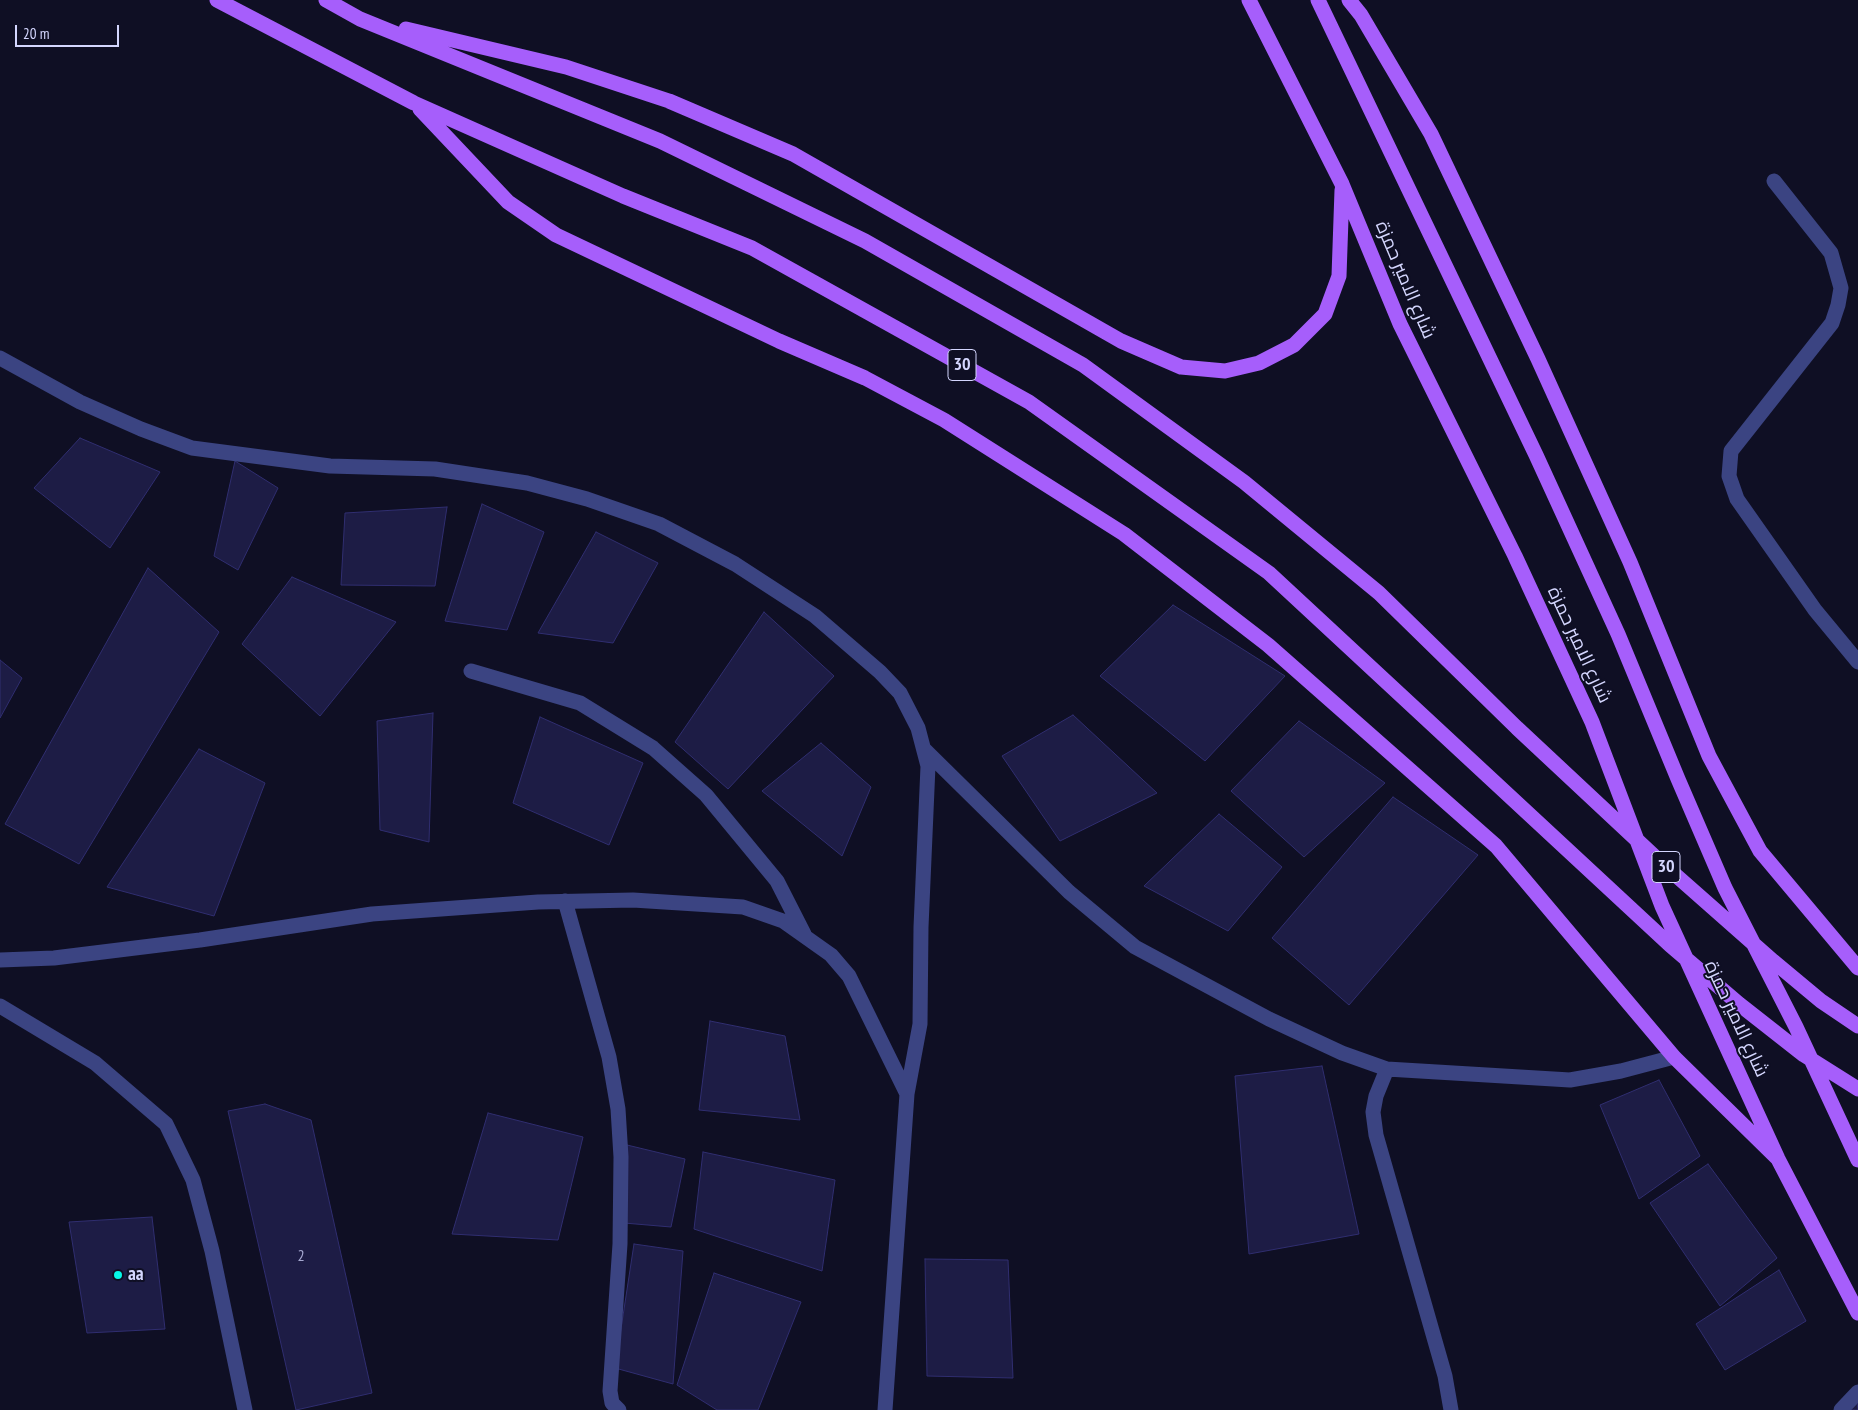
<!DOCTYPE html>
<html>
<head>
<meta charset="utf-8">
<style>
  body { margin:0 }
  #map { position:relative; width:1858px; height:1410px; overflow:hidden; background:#0f0f24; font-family:"PT Sans Narrow",sans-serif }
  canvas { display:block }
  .scale { position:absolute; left:15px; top:25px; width:104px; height:22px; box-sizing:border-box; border:2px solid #d4d6fe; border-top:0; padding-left:6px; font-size:15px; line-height:18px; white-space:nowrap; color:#d4d6fe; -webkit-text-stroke:4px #0f0f24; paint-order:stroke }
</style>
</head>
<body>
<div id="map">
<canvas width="1858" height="1410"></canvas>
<div class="scale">20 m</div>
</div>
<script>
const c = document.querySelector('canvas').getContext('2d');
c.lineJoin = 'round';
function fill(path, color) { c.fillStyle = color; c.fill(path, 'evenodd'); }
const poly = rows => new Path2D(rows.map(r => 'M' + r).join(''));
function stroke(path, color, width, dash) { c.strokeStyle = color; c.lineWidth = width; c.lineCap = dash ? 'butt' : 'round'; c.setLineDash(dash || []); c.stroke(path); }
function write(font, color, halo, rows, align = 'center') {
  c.font = font + ' "PT Sans Narrow",Cairo,sans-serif'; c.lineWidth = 4; c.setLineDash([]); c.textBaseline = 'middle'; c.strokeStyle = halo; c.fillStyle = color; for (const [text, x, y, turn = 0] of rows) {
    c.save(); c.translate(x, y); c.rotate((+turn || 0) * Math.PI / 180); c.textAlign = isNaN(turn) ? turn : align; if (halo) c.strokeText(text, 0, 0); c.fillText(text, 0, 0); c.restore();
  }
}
const building = poly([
  [80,438,160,472,110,548,34,488,80,438],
  [235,461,278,488,238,570,214,556,235,461],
  [482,504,544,532,507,630,445,621,482,504],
  [447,507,435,586,341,585,345,513,447,507],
  [596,532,658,563,613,643,538,633,596,532],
  [148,568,219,632,79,864,5,824,148,568],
  [292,577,396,622,320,716,242,644,292,577],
  [1173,605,1285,676,1205,761,1100,676,1173,605],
  [764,612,834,676,728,789,675,742,764,612],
  [0,660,22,678,0,718,0,660],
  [433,713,429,842,380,830,377,721,433,713],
  [1073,715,1157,793,1060,841,1002,756,1073,715],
  [540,717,643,763,609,845,513,803,540,717],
  [1299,721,1385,783,1304,857,1231,791,1299,721],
  [821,743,871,787,842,856,762,791,821,743],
  [199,749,265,783,214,916,107,887,199,749],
  [1393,797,1478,855,1349,1005,1272,938,1393,797],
  [1219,814,1282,867,1228,931,1144,886,1219,814],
  [710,1021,785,1036,800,1120,699,1110,710,1021],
  [1322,1066,1359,1234,1249,1254,1235,1076,1322,1066],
  [1659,1080,1700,1156,1639,1199,1600,1105,1659,1080],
  [265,1104,311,1120,372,1393,296,1410,228,1111,265,1104],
  [488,1113,583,1137,558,1240,452,1234,488,1113],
  [627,1145,685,1159,671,1227,624,1223,627,1145],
  [703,1152,835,1180,822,1271,694,1229,703,1152],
  [1708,1164,1777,1258,1720,1306,1650,1203,1708,1164],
  [152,1217,165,1329,87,1333,69,1222,152,1217],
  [634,1244,683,1251,673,1384,615,1368,634,1244],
  [925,1259,1008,1260,1013,1378,927,1376,925,1259],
  [1779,1270,1806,1321,1725,1370,1696,1324,1779,1270],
  [714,1273,801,1302,758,1410,717,1410,677,1385,714,1273],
  [1857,1402,1858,1410,1850,1410,1857,1402]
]);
const minor = poly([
  [1774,181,1831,253,1841,288,1838,305,1832,323,1731,451,1729,476,1737,499,1815,610,1858,662],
  [0,358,80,402,141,429,192,448,330,466,435,469,527,483,587,499,659,524,735,564,815,616,880,672,900,693,918,728,928,766,921,927,920,1024,907,1094],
  [471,671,580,703,653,748,706,795,777,881,804,934],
  [925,750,1069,892,1135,947,1269,1019,1342,1053,1387,1069,1570,1080,1621,1071,1674,1057],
  [565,901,609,1057,618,1109,621,1157,620,1244,610,1391,612,1403,619,1410],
  [0,960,54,958,200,940,372,914,538,902,633,900,743,907,783,921,831,955,849,976,907,1094,885,1410],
  [0,1006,95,1063,166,1124,193,1180,212,1251,245,1410],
  [1387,1069,1376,1096,1373,1112,1376,1135,1445,1376,1451,1410],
  [1841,1410,1858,1392]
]);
const major = poly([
  [217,0,414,103,623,196,752,248,1029,402,1269,573,1670,945,1739,1004,1804,1055,1858,1089],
  [326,0,360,19,660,141,865,241,1083,365,1244,482,1379,593,1517,728,1654,856,1773,961,1821,1001,1858,1026],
  [1249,0,1342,184,1400,324,1515,556,1592,722,1662,906,1778,1159,1858,1313],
  [1318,0,1536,455,1618,634,1678,779,1725,888,1796,1027,1858,1160],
  [1349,0,1361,15,1431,134,1538,359,1630,562,1709,756,1760,851,1858,968],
  [406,29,566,67,669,101,793,154,1121,341,1181,367,1225,371,1259,363,1294,345,1325,314,1339,276,1342,190],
  [420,109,508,202,556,235,779,341,865,378,944,420,1124,534,1268,645,1496,846,1674,1057,1778,1159]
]);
const markers = [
  [118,1275,5,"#06f7e8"]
];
const numberNames = [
  ["2",301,1256]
];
const shields = [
  [962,365,28],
  [1666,867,28]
];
const shieldNames = [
  ["30",962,365],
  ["30",1666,867]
];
const streetNames = [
  ["شارع الامير حمزة",1405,280,67],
  ["شارع الامير حمزة",1579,645,65],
  ["شارع الامير حمزة",1736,1019,65]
];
const poiNames = [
  ["aa",128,1275]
];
fill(building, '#1d1c45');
stroke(building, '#302e70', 1);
stroke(minor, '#3b4482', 15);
stroke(major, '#a65efb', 15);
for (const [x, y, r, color] of markers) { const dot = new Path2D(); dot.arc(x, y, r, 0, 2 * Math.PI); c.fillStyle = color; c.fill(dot); stroke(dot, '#0f0f24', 2); }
write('16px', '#a6a8d0', null, numberNames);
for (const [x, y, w] of shields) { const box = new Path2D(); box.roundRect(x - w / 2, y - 15.5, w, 31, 4); c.fillStyle = '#0f0f24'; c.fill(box); stroke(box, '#d4d6fe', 1); }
write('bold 18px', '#d4d6fe', null, shieldNames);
write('19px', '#d4d6fe', '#0f0f24', streetNames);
write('bold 19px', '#d4d6fe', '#0f0f24', poiNames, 'left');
</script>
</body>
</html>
